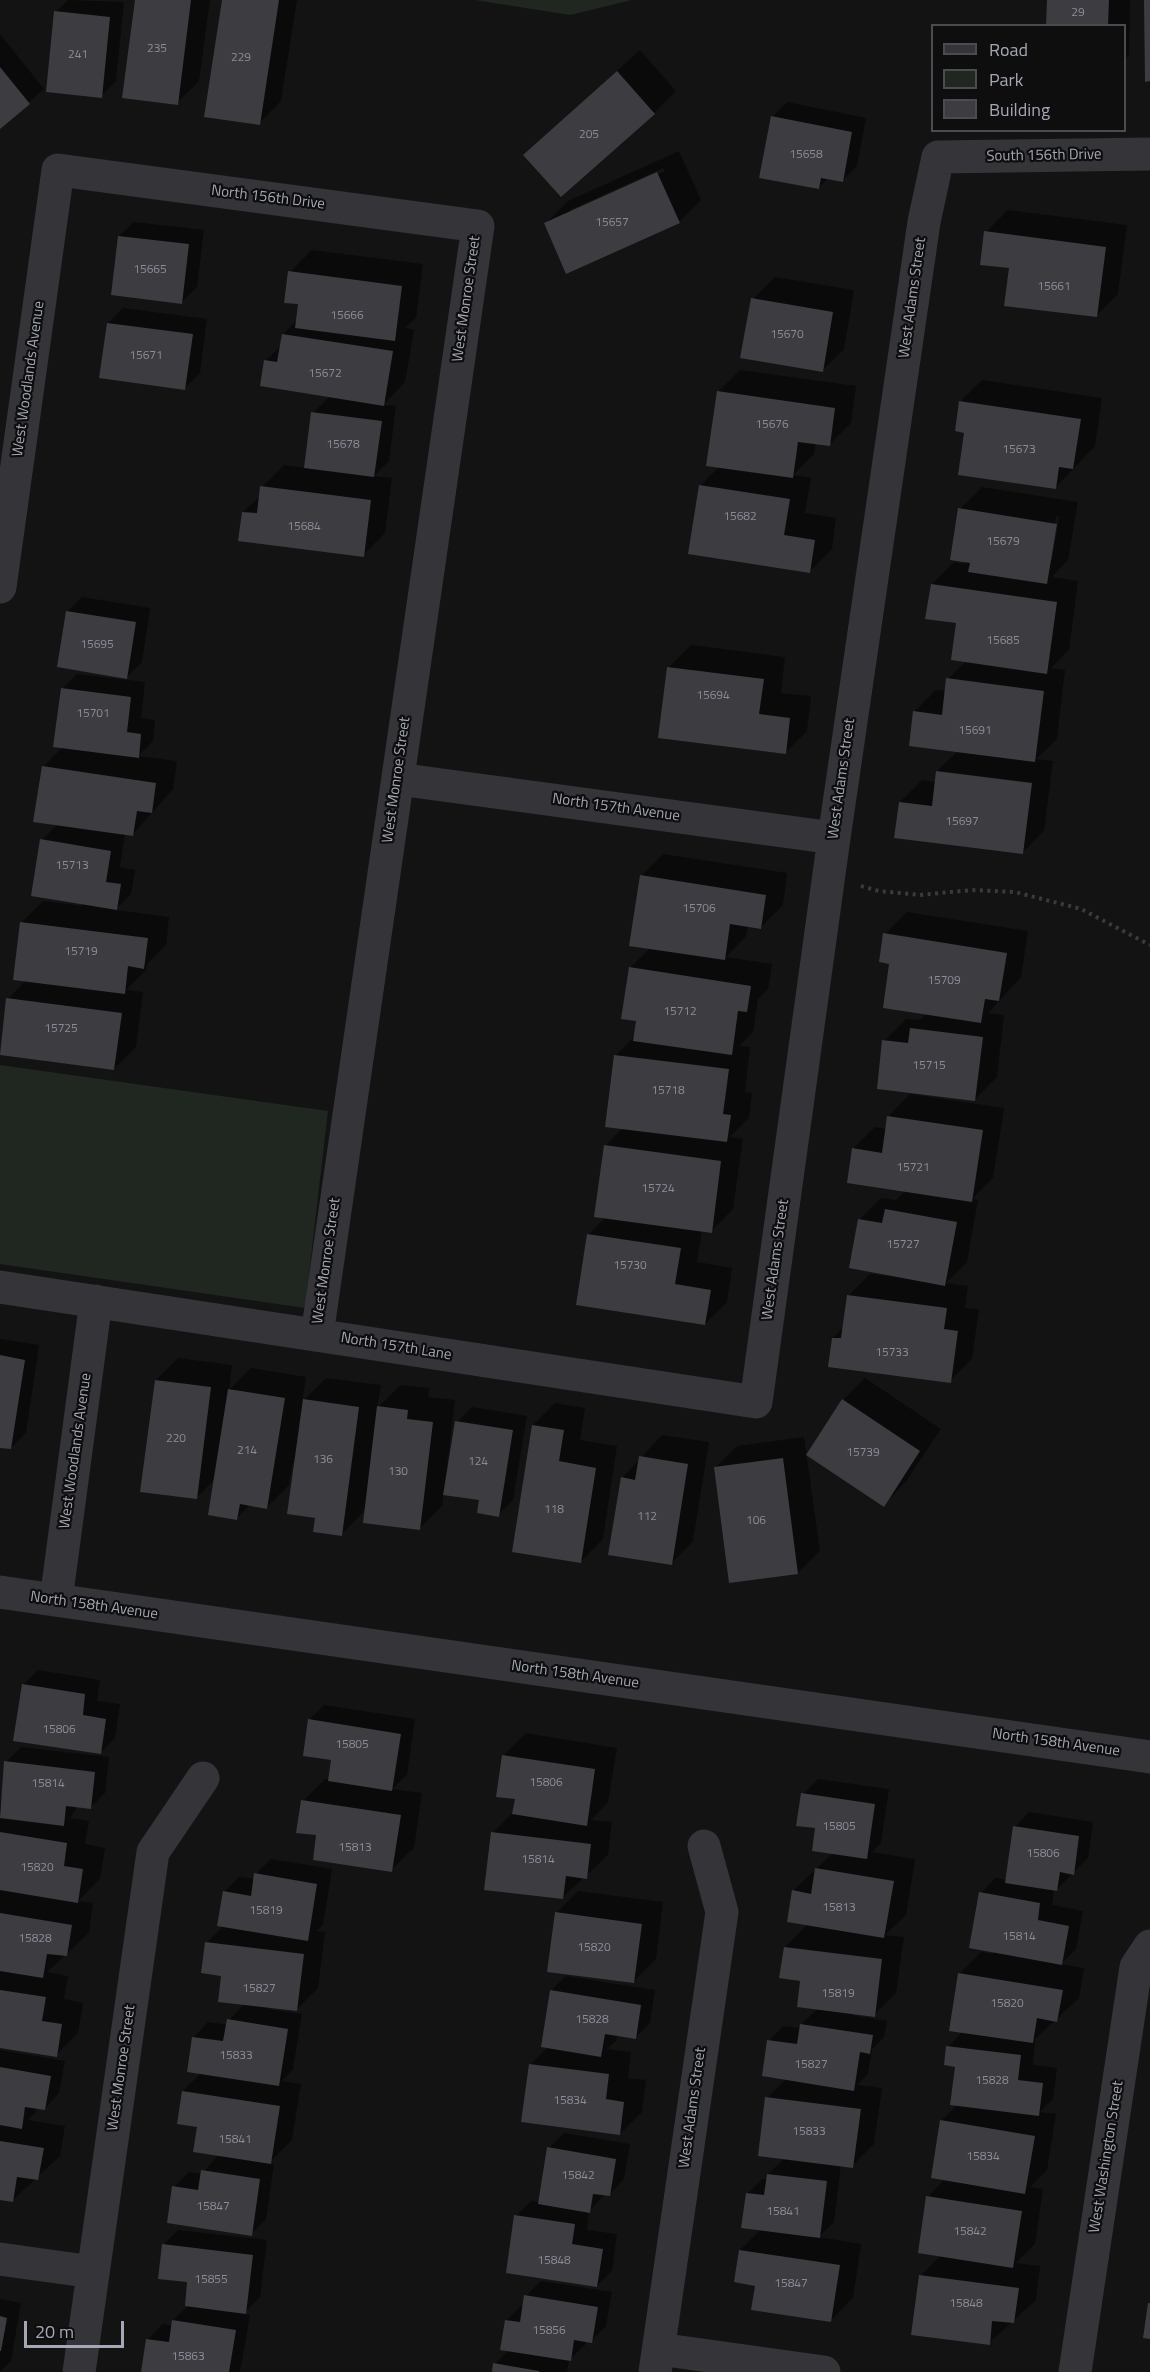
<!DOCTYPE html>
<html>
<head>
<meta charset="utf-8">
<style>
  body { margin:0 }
  #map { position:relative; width:1150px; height:2372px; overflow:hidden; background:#131314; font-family:"Titillium Web",sans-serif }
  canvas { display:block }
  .legend { position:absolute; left:931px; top:24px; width:195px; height:108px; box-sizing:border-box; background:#0e0e0f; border:2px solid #4a4c51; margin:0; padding:8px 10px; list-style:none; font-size:18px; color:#a4a8b5 }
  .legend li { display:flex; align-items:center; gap:12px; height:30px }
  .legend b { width:30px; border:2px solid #4a4c51 }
  .scale { position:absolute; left:24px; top:2321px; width:100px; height:27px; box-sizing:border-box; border:3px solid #a4a8b5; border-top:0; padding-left:8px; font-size:18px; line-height:21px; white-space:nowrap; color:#a4a8b5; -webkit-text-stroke:4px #0e0e0f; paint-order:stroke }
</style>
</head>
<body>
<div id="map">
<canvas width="1150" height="2372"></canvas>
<ul class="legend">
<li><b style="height:8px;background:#343439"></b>Road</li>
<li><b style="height:16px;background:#1f2720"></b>Park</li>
<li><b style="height:16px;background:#3d3d41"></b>Building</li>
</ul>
<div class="scale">20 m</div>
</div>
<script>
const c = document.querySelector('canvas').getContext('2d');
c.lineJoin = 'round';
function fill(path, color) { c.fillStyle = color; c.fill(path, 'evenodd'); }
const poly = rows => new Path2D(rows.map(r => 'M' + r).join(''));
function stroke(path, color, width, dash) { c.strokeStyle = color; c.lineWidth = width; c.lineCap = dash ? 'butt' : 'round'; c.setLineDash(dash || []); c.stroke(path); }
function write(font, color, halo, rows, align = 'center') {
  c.font = font + ' "Titillium Web",sans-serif'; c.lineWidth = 4.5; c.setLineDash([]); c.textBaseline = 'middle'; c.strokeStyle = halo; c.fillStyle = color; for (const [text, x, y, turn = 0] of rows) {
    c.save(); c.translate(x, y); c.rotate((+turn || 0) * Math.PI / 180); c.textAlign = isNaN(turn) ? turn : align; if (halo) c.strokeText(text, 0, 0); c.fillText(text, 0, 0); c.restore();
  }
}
const green = poly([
  [475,0,632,0,570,15],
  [0,1065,328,1111,305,1308,0,1264]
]);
const shadow = poly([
  [68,0,124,2,116,81,101,96,56,12],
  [136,0,210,0,199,81,177,103],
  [223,0,297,0,281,101,259,123],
  [1048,0,1130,0,1129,55,1124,60,1124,26,1048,26],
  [0,34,44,89,0,127],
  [640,50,676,91,654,113,525,155],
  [787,102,866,118,857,166,842,181,828,178,819,188,772,117],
  [679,151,701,200,679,222,546,223,568,201],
  [663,168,665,171,570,213,570,210],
  [1008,210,1127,225,1118,294,1096,316,986,232],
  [134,222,204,230,197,287,182,302,119,236],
  [312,250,423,264,416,318,405,328,414,330,405,382,383,405,396,406,389,461,374,476,392,478,385,533,363,555,243,512,261,495,262,487,284,465,306,468,313,413,330,396,265,361,282,345,283,334,298,319,300,303,290,272],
  [775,277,854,290,844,349,822,371,753,299],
  [123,308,207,319,200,373,185,388,108,323],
  [740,370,856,386,851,423,829,445,816,443,814,454,793,475,811,478,805,513,836,518,832,549,810,571,700,486,720,466,718,392],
  [982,380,1102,398,1095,446,1055,488,966,431,960,402],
  [982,487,1078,502,1068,560,1052,577,1078,581,1069,650,1051,668,1065,670,1057,739,1036,759,1053,761,1044,831,1022,853,900,802,922,780,936,782,937,771,958,751,914,712,936,690,946,691,948,679,966,661,958,622,932,584,954,562,965,564,960,509],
  [1056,516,1059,517,1052,560,1049,560],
  [82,597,150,608,142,662,127,677,68,611],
  [691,645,785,657,781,693,811,696,807,731,785,753,669,667],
  [77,674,145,682,141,718,155,720,153,741,138,756,177,761,173,789,132,835,125,834,120,867,135,870,131,894,115,910,169,917,166,945,147,964,146,970,126,990,143,992,136,1047,114,1069,8,999,26,980,21,923,43,901,82,906,83,903,42,840,58,824,43,767,63,747,62,689],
  [663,854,787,873,783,905,761,927,748,925,746,936,726,957,772,964,768,989,758,999,753,1032,739,1046,750,1047,745,1092,752,1093,749,1118,730,1137,743,1139,733,1209,711,1231,702,1230,697,1262,732,1268,727,1302,705,1324,589,1234,606,1217,605,1146,623,1128,615,1056,636,1035,638,1020,630,968,651,947,641,876],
  [907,912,1028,931,1021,977,988,1013,1004,1015,997,1077,975,1099,884,1041,906,1019,920,1020,927,1013,891,963,885,934],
  [910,1094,1004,1108,993,1178,972,1199,978,1200,967,1262,946,1283,968,1286,965,1308,979,1309,972,1359,950,1381,833,1338,844,1327,848,1296,870,1274,887,1276,859,1220,881,1198,896,1200,906,1190,853,1149,875,1127,887,1129,888,1117],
  [0,1339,39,1345,26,1433,11,1448,0,1446],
  [178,1358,232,1365,229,1390,251,1368,306,1377,302,1402,326,1378,381,1385,377,1408,401,1385,429,1388,428,1397,455,1400,447,1467,449,1467,457,1422,472,1407,527,1416,513,1500,498,1515,481,1499,444,1493,442,1506,420,1528,366,1509,341,1535,317,1517,295,1463,293,1462,289,1485,267,1507,250,1505,237,1518,215,1479,196,1498,156,1380],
  [865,1378,941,1429,905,1483,883,1505,843,1400],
  [555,1403,585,1408,580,1440,617,1446,603,1539,581,1561,533,1425],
  [662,1435,709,1442,693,1541,671,1564,622,1478],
  [804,1437,820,1551,798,1573,715,1468,737,1446],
  [38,1670,100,1680,97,1701,120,1704,115,1738,100,1753,23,1685],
  [324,1705,415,1719,407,1775,392,1789,422,1793,414,1848,391,1870,318,1834,303,1801,325,1779,330,1779,333,1759,309,1720],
  [526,1733,617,1748,608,1802,591,1820,612,1822,608,1855,563,1897,493,1833,514,1811,517,1798,504,1755],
  [21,1747,109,1757,105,1793,90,1808,78,1806,70,1818,89,1821,85,1844,105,1848,100,1879,78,1901,93,1903,89,1933,47,1972,68,1976,64,1999,83,2003,78,2033,56,2055,0,2046,0,1820,3,1817,0,1817,0,1809,6,1762],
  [818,1779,889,1789,881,1843,872,1852,915,1859,906,1915,885,1935,904,1937,896,1993,874,2015,853,2013,853,2015,887,2021,884,2037,872,2049,868,2074,857,2085,882,2088,874,2144,852,2166,841,2165,834,2222,819,2237,861,2244,853,2298,831,2320,757,2285,740,2250,761,2229,747,2194,762,2179,768,2179,768,2174,785,2158,767,2098,787,2078,769,2041,783,2026,801,2028,802,2024,818,2008,785,1947,808,1924,793,1891,833,1853,817,1827,803,1794],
  [1029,1812,1093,1822,1088,1858,1057,1889,1054,1889,1052,1905,1083,1911,1076,1949,1061,1964,1084,1968,1079,1998,1033,2041,1035,2041,1033,2065,1057,2068,1053,2099,1040,2112,1056,2114,1047,2170,1030,2187,1043,2189,1035,2244,1016,2263,1040,2266,1036,2300,989,2343,921,2276,941,2255,928,2197,945,2179,941,2121,958,2104,956,2065,948,2047,963,2031,959,1974,981,1952,994,1954,981,1893,995,1878,1007,1880,1015,1827],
  [271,1859,332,1869,323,1925,316,1931,325,1932,318,1988,296,2010,268,2006,268,2009,302,2014,293,2069,282,2081,301,2084,292,2140,269,2163,274,2164,266,2219,251,2234,174,2187,189,2172,202,2174,219,2154,199,2126,183,2091,202,2072,194,2037,208,2022,228,2025,229,2020,245,2003,223,1974,206,1943,224,1926,224,1892,239,1877,255,1879,256,1874],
  [578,1891,663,1902,656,1959,634,1981,556,1913],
  [566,1976,655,1990,650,2023,635,2038,617,2035,616,2041,607,2049,631,2052,628,2078,646,2080,642,2112,620,2134,531,2064,548,2047,551,1991],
  [0,2050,65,2061,59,2093,45,2108,37,2107,36,2112,28,2120,65,2126,60,2156,13,2200,0,2198],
  [564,2133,630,2144,624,2179,610,2194,605,2194,589,2211,587,2230,617,2234,612,2271,597,2286,516,2216,531,2201,540,2202,549,2148],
  [178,2230,267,2240,260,2297,243,2314,250,2315,240,2372,143,2372,148,2339,163,2324,173,2326,173,2320,189,2305,189,2281,163,2245],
  [541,2281,612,2292,606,2326,591,2341,586,2340,585,2345,569,2360,567,2372,494,2372,495,2364,509,2350,506,2321,521,2306,524,2307,526,2296],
  [0,2299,21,2303,11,2361,0,2372]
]);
const building = poly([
  [135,0,191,0,178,105,122,98],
  [222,0,279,0,260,125,204,117],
  [1047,0,1109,0,1108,26,1046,26],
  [1144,0,1150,0,1150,81,1145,82],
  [54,11,110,17,102,98,46,92],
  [0,67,30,104,0,129],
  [617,71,655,114,561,197,523,155],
  [771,116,852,132,843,182,821,178,819,189,759,178],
  [657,172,680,223,566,274,544,223],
  [984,231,1106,247,1097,317,1004,306,1009,268,980,265],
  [118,236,189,244,182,304,111,295],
  [288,271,402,286,395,341,295,328,298,304,284,303],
  [751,298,833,312,823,372,740,358],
  [107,323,193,334,185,390,99,378],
  [282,334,393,351,384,406,260,386,264,360,277,362],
  [717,391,835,408,830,446,798,442,793,478,706,466],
  [959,401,1081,419,1073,469,1059,467,1056,489,958,475,964,433,955,431],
  [311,412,382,421,374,477,304,468],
  [699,485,790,499,784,535,815,540,810,573,688,554],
  [260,486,371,500,364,557,238,541,242,512,257,513],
  [958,508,1057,524,1047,584,968,572,970,563,950,560],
  [931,584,1057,602,1047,674,951,660,956,623,925,619],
  [66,611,136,622,127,679,57,667],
  [667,667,764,679,759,714,790,718,786,754,658,738],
  [946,678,1044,691,1035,762,909,746,913,711,942,715],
  [61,688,131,697,127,732,141,734,139,758,53,747],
  [42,766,156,783,152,813,137,811,133,836,33,822],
  [936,771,1032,783,1023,854,894,838,899,802,932,806],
  [40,839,111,851,106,882,121,884,117,910,31,896],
  [640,875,766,895,761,929,730,924,725,960,629,946],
  [20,922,148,938,144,969,128,966,125,994,13,980],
  [883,933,1007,953,999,1001,985,999,981,1023,883,1008,889,964,879,962],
  [629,967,751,986,747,1012,738,1011,732,1055,633,1041,636,1021,621,1019],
  [6,998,122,1013,114,1070,0,1055],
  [910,1028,983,1037,975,1101,877,1089,882,1040,908,1043],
  [614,1055,729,1069,723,1114,731,1115,727,1142,605,1127],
  [887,1116,983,1130,972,1202,847,1183,852,1148,882,1153],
  [604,1145,721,1161,712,1233,594,1217],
  [885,1209,957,1222,945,1286,849,1268,858,1219,882,1223],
  [587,1234,681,1248,675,1284,711,1290,705,1325,576,1305],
  [847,1295,947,1308,944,1329,958,1331,951,1383,828,1367,832,1338,841,1338],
  [0,1355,25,1360,11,1449,0,1448],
  [155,1380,211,1387,197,1499,140,1492],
  [228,1389,285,1398,267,1509,240,1504,237,1520,208,1515],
  [303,1399,359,1407,342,1536,313,1532,315,1518,287,1514],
  [842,1399,920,1451,884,1507,806,1455],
  [377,1406,408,1410,407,1419,433,1422,420,1530,363,1523],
  [455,1421,513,1430,499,1517,477,1513,479,1500,443,1495],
  [532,1425,564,1430,559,1461,596,1468,581,1563,512,1552],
  [639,1456,688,1464,672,1565,608,1555,621,1477,635,1480],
  [783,1458,798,1574,729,1583,714,1467],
  [22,1684,85,1694,83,1715,106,1719,101,1754,13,1741],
  [308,1719,401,1734,392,1791,328,1781,331,1760,303,1756],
  [502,1755,595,1769,587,1826,512,1814,515,1799,496,1797],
  [4,1761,95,1772,91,1809,66,1806,64,1826,0,1818],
  [801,1793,875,1804,867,1859,812,1851,815,1828,796,1826],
  [301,1800,401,1815,392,1872,313,1860,316,1835,296,1833],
  [1013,1826,1079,1836,1074,1875,1060,1872,1057,1891,1005,1883],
  [0,1832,67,1843,64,1866,83,1869,78,1903,0,1890],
  [491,1832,591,1844,587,1879,566,1876,563,1899,484,1890],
  [815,1868,894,1881,884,1938,787,1922,792,1890,811,1894],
  [254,1873,317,1884,308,1941,217,1926,223,1891,251,1896],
  [979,1892,1040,1903,1038,1920,1069,1926,1062,1965,969,1948],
  [555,1912,642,1924,634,1983,547,1972],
  [0,1913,72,1925,67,1956,47,1954,43,1978,0,1971],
  [205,1942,304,1954,297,2011,218,2002,221,1976,201,1973],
  [784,1947,882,1959,875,2017,797,2007,800,1981,779,1978],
  [958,1973,1063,1990,1057,2022,1037,2018,1033,2043,949,2031],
  [0,1990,46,1997,42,2021,62,2024,57,2057,0,2048],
  [550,1990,641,2005,636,2039,605,2034,601,2057,541,2047],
  [227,2019,288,2029,279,2086,187,2072,192,2037,223,2041],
  [800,2024,873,2035,870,2054,860,2052,854,2091,762,2076,767,2040,797,2044],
  [946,2046,1021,2055,1018,2080,1043,2083,1039,2116,950,2105,955,2067,944,2065],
  [529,2064,609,2074,606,2099,624,2102,620,2135,521,2122],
  [0,2067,51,2076,45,2110,25,2107,22,2129,0,2125],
  [182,2091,280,2106,271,2164,193,2152,197,2127,177,2124],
  [765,2097,861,2109,853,2168,758,2156],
  [940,2120,1035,2136,1025,2194,931,2178],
  [0,2141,44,2148,38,2180,17,2177,13,2202,0,2200],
  [547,2147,616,2159,610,2196,593,2194,590,2213,538,2204],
  [201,2170,260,2179,252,2236,167,2223,172,2186,198,2190],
  [767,2174,827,2181,820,2238,741,2228,746,2193,764,2195],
  [926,2196,1022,2211,1013,2268,918,2253],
  [514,2215,575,2224,572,2244,603,2249,597,2287,506,2273],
  [162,2244,253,2255,246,2314,185,2306,187,2282,158,2279],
  [739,2250,840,2265,831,2322,751,2310,755,2286,734,2282],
  [919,2275,1019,2288,1014,2323,992,2321,990,2345,911,2335],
  [524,2295,598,2307,592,2343,574,2340,571,2361,500,2350,505,2320,520,2322],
  [1148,2303,1150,2303,1150,2339,1143,2338],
  [0,2316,7,2318,1,2351,0,2351],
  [172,2320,236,2330,229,2372,141,2372,146,2339,169,2342],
  [493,2363,539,2371,539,2372,492,2372]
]);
const path = poly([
  [861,886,879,891,920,895,972,890,1015,892,1081,909,1150,945]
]);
const minor = poly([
  [0,587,58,170,478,226,317,1335],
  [398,779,834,838],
  [0,1287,756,1402,834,838,924,222,938,157,1150,154],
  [0,1592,1150,1757],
  [56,1600,96,1301],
  [0,2259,93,2272],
  [659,2349,824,2372],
  [79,2372,153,1852,203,1778],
  [655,2372,722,1912,704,1846],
  [1075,2372,1136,1967,1150,1946]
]);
const numberNames = [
  ["29",1078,13],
  ["235",157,49],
  ["241",78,55],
  ["229",241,58],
  ["205",589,135],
  ["15658",806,155],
  ["15657",612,223],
  ["15665",150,270],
  ["15661",1054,287],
  ["15666",347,316],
  ["15670",787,335],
  ["15671",146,356],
  ["15672",325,374],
  ["15676",772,425],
  ["15678",343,445],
  ["15673",1019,450],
  ["15682",740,517],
  ["15684",304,527],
  ["15679",1003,542],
  ["15685",1003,641],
  ["15695",97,645],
  ["15694",713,696],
  ["15701",93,714],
  ["15691",975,731],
  ["15697",962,822],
  ["15713",72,866],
  ["15706",699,909],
  ["15719",81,952],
  ["15709",944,981],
  ["15712",680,1012],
  ["15725",61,1029],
  ["15715",929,1066],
  ["15718",668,1091],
  ["15721",913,1168],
  ["15724",658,1189],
  ["15727",903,1245],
  ["15730",630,1266],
  ["15733",892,1353],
  ["220",176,1439],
  ["214",247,1451],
  ["15739",863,1453],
  ["136",323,1460],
  ["124",478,1462],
  ["130",398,1472],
  ["118",554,1510],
  ["112",647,1517],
  ["106",756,1521],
  ["15806",59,1730],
  ["15805",352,1745],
  ["15806",546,1783],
  ["15814",48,1784],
  ["15805",839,1827],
  ["15813",355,1848],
  ["15806",1043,1854],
  ["15814",538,1860],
  ["15820",37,1868],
  ["15813",839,1908],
  ["15819",266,1911],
  ["15814",1019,1937],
  ["15828",35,1939],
  ["15820",594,1948],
  ["15827",259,1989],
  ["15819",838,1994],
  ["15820",1007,2004],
  ["15828",592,2020],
  ["15833",236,2056],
  ["15827",811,2065],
  ["15828",992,2081],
  ["15834",570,2101],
  ["15833",809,2132],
  ["15841",235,2140],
  ["15834",983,2157],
  ["15842",578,2176],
  ["15847",213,2207],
  ["15841",783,2212],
  ["15842",970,2232],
  ["15848",554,2261],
  ["15855",211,2280],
  ["15847",791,2284],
  ["15848",966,2304],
  ["15856",549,2331],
  ["15863",188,2357]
];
const streetNames = [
  ["South 156th Drive",1044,156,-1],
  ["North 156th Drive",268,198,7],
  ["West Adams Street",913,298,-82],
  ["West Monroe Street",467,299,-82],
  ["West Woodlands Avenue",29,379,-82],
  ["West Adams Street",842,779,-82],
  ["West Monroe Street",397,780,-82],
  ["North 157th Avenue",616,808,8],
  ["West Adams Street",776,1260,-82],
  ["West Monroe Street",327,1261,-82],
  ["North 157th Lane",396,1347,9],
  ["West Woodlands Avenue",76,1451,-82],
  ["North 158th Avenue",94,1606,8],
  ["North 158th Avenue",575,1675,8],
  ["North 158th Avenue",1056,1743,8],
  ["West Monroe Street",122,2068,-82],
  ["West Adams Street",693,2108,-82],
  ["West Washington Street",1107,2157,-81]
];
fill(green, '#1f2720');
fill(shadow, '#0007');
fill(building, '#3d3d41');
stroke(path, '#3a3b40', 4, [3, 4.5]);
stroke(minor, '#343439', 33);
write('12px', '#8a8d98', null, numberNames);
write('15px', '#a4a8b5', '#0e0e0f', streetNames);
</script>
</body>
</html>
